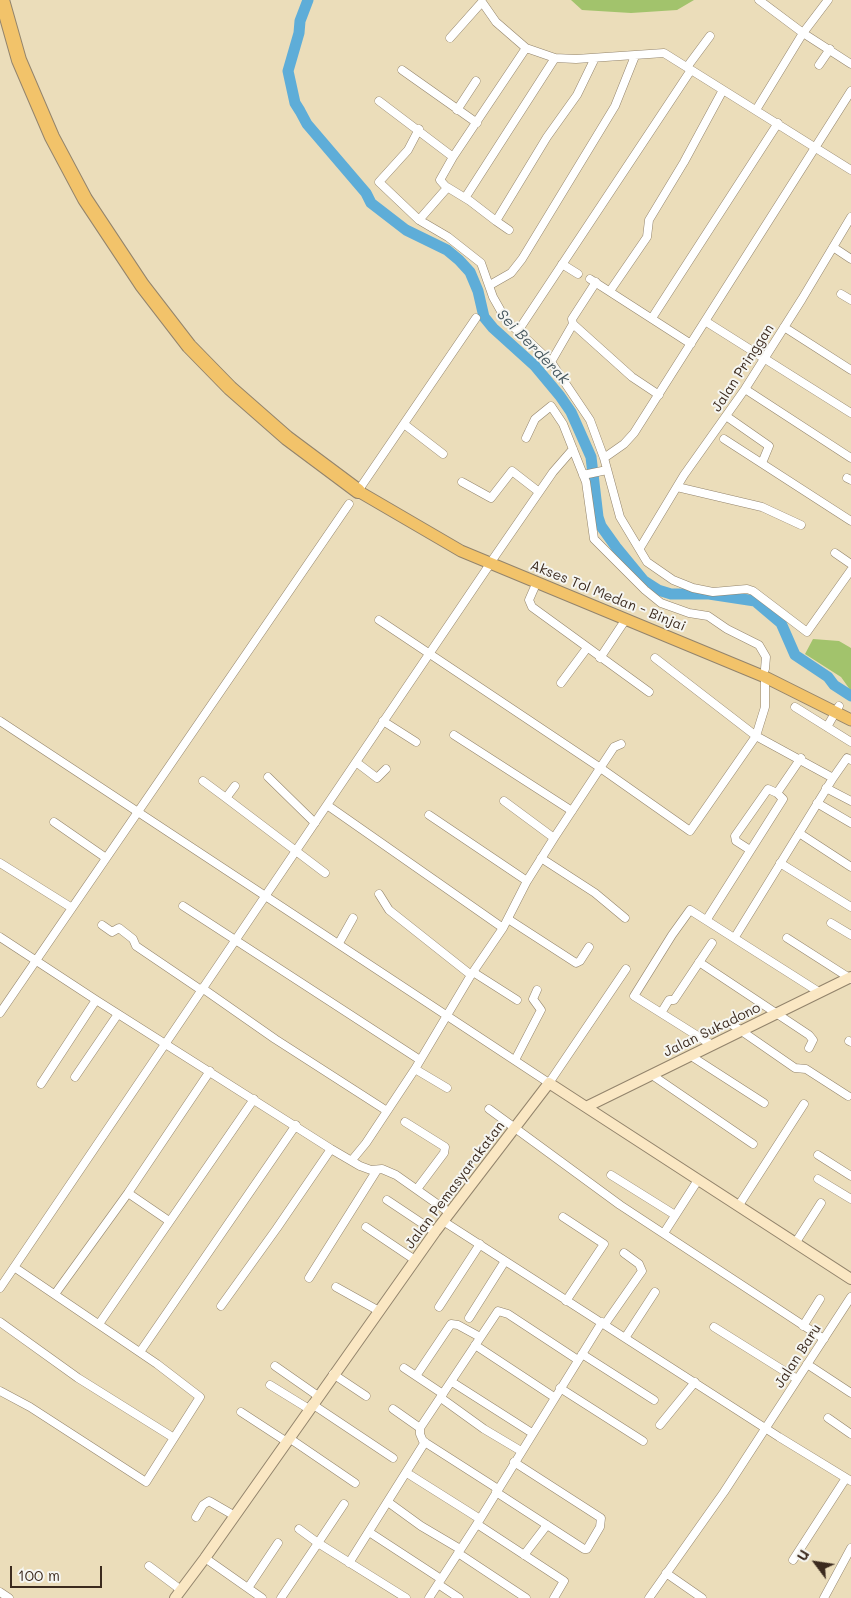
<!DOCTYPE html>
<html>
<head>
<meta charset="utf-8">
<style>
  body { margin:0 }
  #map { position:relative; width:851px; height:1598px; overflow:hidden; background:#ebddba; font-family:Mali,sans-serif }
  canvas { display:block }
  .north { position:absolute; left:791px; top:1538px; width:50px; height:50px; -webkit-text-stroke:4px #f6f6f2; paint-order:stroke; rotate:301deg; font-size:14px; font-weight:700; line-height:20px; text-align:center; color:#3b2a1e }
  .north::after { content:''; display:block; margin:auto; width:18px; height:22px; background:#3b2a1e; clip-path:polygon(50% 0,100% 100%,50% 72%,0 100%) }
  .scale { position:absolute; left:10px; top:1566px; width:92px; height:22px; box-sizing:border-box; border:2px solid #3b2a1e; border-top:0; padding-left:6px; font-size:15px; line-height:18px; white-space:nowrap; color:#3b2a1e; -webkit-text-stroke:4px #f6f6f2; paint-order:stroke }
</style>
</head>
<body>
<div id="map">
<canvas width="851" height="1598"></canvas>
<div class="north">U</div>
<div class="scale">100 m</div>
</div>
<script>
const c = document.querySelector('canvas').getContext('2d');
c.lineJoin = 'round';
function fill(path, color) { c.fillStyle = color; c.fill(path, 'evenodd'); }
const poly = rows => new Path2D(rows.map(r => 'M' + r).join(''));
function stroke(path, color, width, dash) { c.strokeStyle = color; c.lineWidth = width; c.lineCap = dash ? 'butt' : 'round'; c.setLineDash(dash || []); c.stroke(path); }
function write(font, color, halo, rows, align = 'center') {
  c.font = font + ' Mali,sans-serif'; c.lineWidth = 4; c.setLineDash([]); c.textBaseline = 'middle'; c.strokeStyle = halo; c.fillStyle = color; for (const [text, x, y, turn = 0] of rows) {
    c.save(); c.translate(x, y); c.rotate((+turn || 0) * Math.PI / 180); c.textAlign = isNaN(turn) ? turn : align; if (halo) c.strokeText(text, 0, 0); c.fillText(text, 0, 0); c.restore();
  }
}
const green = poly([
  [571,0,694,0,677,10,631,13,582,10],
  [813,639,839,641,851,648,851,691,841,677,805,654]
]);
const river = poly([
  [308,0,300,21,299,33,288,71,295,103,300,111,307,124,366,193,371,203,406,230,447,250,459,260,470,272,478,291,484,317,493,328,535,366,560,396,571,412,591,457,598,517,601,526,616,547,644,581,658,590,671,594,709,594,755,601,781,623,795,655,828,677,834,685,851,696]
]);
const street = poly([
  [759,0,803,33,851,64],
  [450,38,482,2,496,22,526,48,555,58,576,59,664,53,851,170],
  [819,65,830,49],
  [687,67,710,36],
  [402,70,477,123],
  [379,101,453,157],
  [457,110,476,81],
  [756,110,803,33,828,0],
  [419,129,408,150,379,182,419,220,448,237,481,263,493,297,506,320,551,362,590,420,604,458,620,517,647,562,673,580,693,588,713,592,747,589,753,591,807,632,851,570],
  [447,187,470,201,496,221,547,137,577,95,595,58],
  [465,198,555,58],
  [419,220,447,188,440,180,453,157,526,48],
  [496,221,509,230],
  [833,247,851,259],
  [562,264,578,274],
  [590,279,691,344],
  [490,285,511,273,522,259,615,106,635,56],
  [610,291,647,237,649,220,684,162,723,90],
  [841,294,851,300],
  [652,318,778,123],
  [705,321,851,413],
  [573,324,632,377,659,395],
  [784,327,851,370],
  [518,331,691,70],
  [551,362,573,324,572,319,596,282],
  [745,389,851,458],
  [726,416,769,446,762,463],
  [404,424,443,454],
  [526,438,535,419,551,406,563,424,586,482,594,539,645,590,661,603,689,613,708,616,727,629,759,645,766,657,765,669],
  [724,439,851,521],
  [604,458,624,444,634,433,851,91],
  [583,475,607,470],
  [847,478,851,480],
  [462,482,491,498,512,471,539,492],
  [677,487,762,507,801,525],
  [358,491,476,318],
  [640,548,684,475,745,389,802,299,851,217],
  [835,553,851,564],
  [493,559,553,472,573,449],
  [536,584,529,600,532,607,649,692],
  [379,620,599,767,690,831,756,736,765,707,765,677],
  [600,658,626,619],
  [655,658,756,736,833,778],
  [561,683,587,648],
  [795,707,851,742],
  [0,721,549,1083,626,969],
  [383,721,416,742],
  [827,727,839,706],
  [454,735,572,811],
  [356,762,377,778,386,769],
  [268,777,315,823],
  [203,781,226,798],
  [235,786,226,798,325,873],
  [826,788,851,801],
  [504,801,554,838],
  [817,803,851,823],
  [327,805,503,928],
  [429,815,527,881],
  [54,822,106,858],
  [799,833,851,867],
  [750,850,736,841,735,836,768,789,777,793],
  [541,858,595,893,625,918],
  [0,863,72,908],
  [780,863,851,907],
  [379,894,389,910,471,975],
  [183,906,420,1060],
  [508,919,576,963,580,961,589,947],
  [707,919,783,799,777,793,801,758],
  [831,923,851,935],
  [102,925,112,932,119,928,133,939,136,946,201,990],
  [0,937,96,1000,331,1149,360,1166,371,1170,382,1169,396,1175,450,1213],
  [735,937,833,778,847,758,851,760],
  [787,938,851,979],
  [339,943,353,918],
  [699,962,809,1035,813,1040,809,1048],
  [473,972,517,1000],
  [202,988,275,1039,387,1111],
  [0,1013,349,504],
  [661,1013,669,1000,674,1000,712,943],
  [730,1023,795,1068,806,1069,848,1096],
  [849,1041,851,1042],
  [712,1045,634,996,672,935,690,910,819,992],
  [691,1056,764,1103],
  [515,1060,541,1010,533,999,537,990],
  [415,1069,447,1088],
  [652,1075,753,1144],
  [75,1077,118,1014],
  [41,1084,96,1000],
  [489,1109,620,1205,824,1339],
  [405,1122,445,1147,444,1153,417,1189],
  [818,1155,851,1176],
  [352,1160,366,1143,415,1069,471,975,503,928,527,881,554,838,614,747,621,744],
  [611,1175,675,1215],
  [818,1179,851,1199],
  [128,1193,169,1221],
  [387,1200,435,1232],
  [739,1205,804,1104],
  [563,1217,604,1244,566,1301],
  [443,1221,779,1437,851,1481],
  [366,1227,415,1260],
  [664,1233,698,1180],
  [796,1242,821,1203],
  [309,1278,377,1170],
  [336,1287,379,1311],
  [0,1288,490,564],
  [55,1294,128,1193,210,1071],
  [221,1306,277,1228,331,1149],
  [439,1307,480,1244],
  [469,1318,505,1261],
  [0,1322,78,1378,174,1438],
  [99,1324,254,1099],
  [605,1324,642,1271,639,1264,624,1253],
  [803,1326,820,1299],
  [714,1327,797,1379],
  [625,1338,655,1292],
  [475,1345,554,1397],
  [140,1352,296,1125],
  [582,1354,654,1400],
  [807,1364,851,1393],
  [275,1366,318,1396],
  [404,1368,443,1394],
  [333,1374,366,1396],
  [416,1376,451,1324,458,1325,480,1337],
  [452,1382,532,1433],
  [270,1385,309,1409],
  [560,1388,643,1441],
  [0,1391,30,1407,146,1482,200,1397,157,1364,14,1267],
  [441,1398,484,1429,521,1451],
  [312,1404,393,1458],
  [393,1409,420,1428],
  [241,1412,287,1442],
  [828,1418,851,1434],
  [660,1425,695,1382],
  [289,1438,355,1483],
  [407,1473,480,1519],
  [498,1489,423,1441,420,1434,420,1428,498,1311,508,1314,578,1360],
  [496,1492,584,1549,587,1549,600,1527,601,1518,514,1462],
  [388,1502,421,1526,460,1549],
  [196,1517,203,1505,209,1501,235,1516],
  [477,1524,564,1581,554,1598],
  [299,1529,318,1543,344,1504],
  [369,1532,441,1579],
  [458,1553,526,1598],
  [524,1555,547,1525],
  [205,1558,262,1598],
  [793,1560,846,1478],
  [349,1563,425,1442],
  [149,1566,181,1590],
  [666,1573,702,1598],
  [438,1584,459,1598],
  [248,1588,278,1543],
  [0,1592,9,1598],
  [281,1598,318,1543,406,1598],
  [429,1598,477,1524,602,1322],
  [649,1598,724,1492,851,1297],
  [824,1598,851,1548]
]);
const secondary = poly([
  [586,1107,851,977],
  [175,1598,205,1558,435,1232,549,1083,851,1279]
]);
const primary = poly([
  [358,491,461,551,765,677,851,720]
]);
const highway = poly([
  [2,0,19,60,52,137,85,199,142,285,189,346,230,388,287,438,358,491]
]);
const streetNames = [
  ["Jalan Pringgan",743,368,-57],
  ["Akses Tol Medan - Binjai",608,596,22],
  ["Jalan Sukadono",712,1030,-26],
  ["Jalan Pemasyarakatan",455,1185,-53],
  ["Jalan Baru",798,1356,-57]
];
const waterNames = [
  ["Sei Berderak",533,347,46]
];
fill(green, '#a2c36c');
stroke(river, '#5eadd8', 11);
stroke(street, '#93846c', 9);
stroke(secondary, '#93846c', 12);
stroke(primary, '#93846c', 13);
stroke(highway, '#93846c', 16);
stroke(street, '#fff', 8);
stroke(secondary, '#fae7c3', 10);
stroke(primary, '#f2c36a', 11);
stroke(highway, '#f2c36a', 14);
write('14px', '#3b2a1e', '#f6f6f2', streetNames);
write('italic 15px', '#47585f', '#f6f6f2', waterNames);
</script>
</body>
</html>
